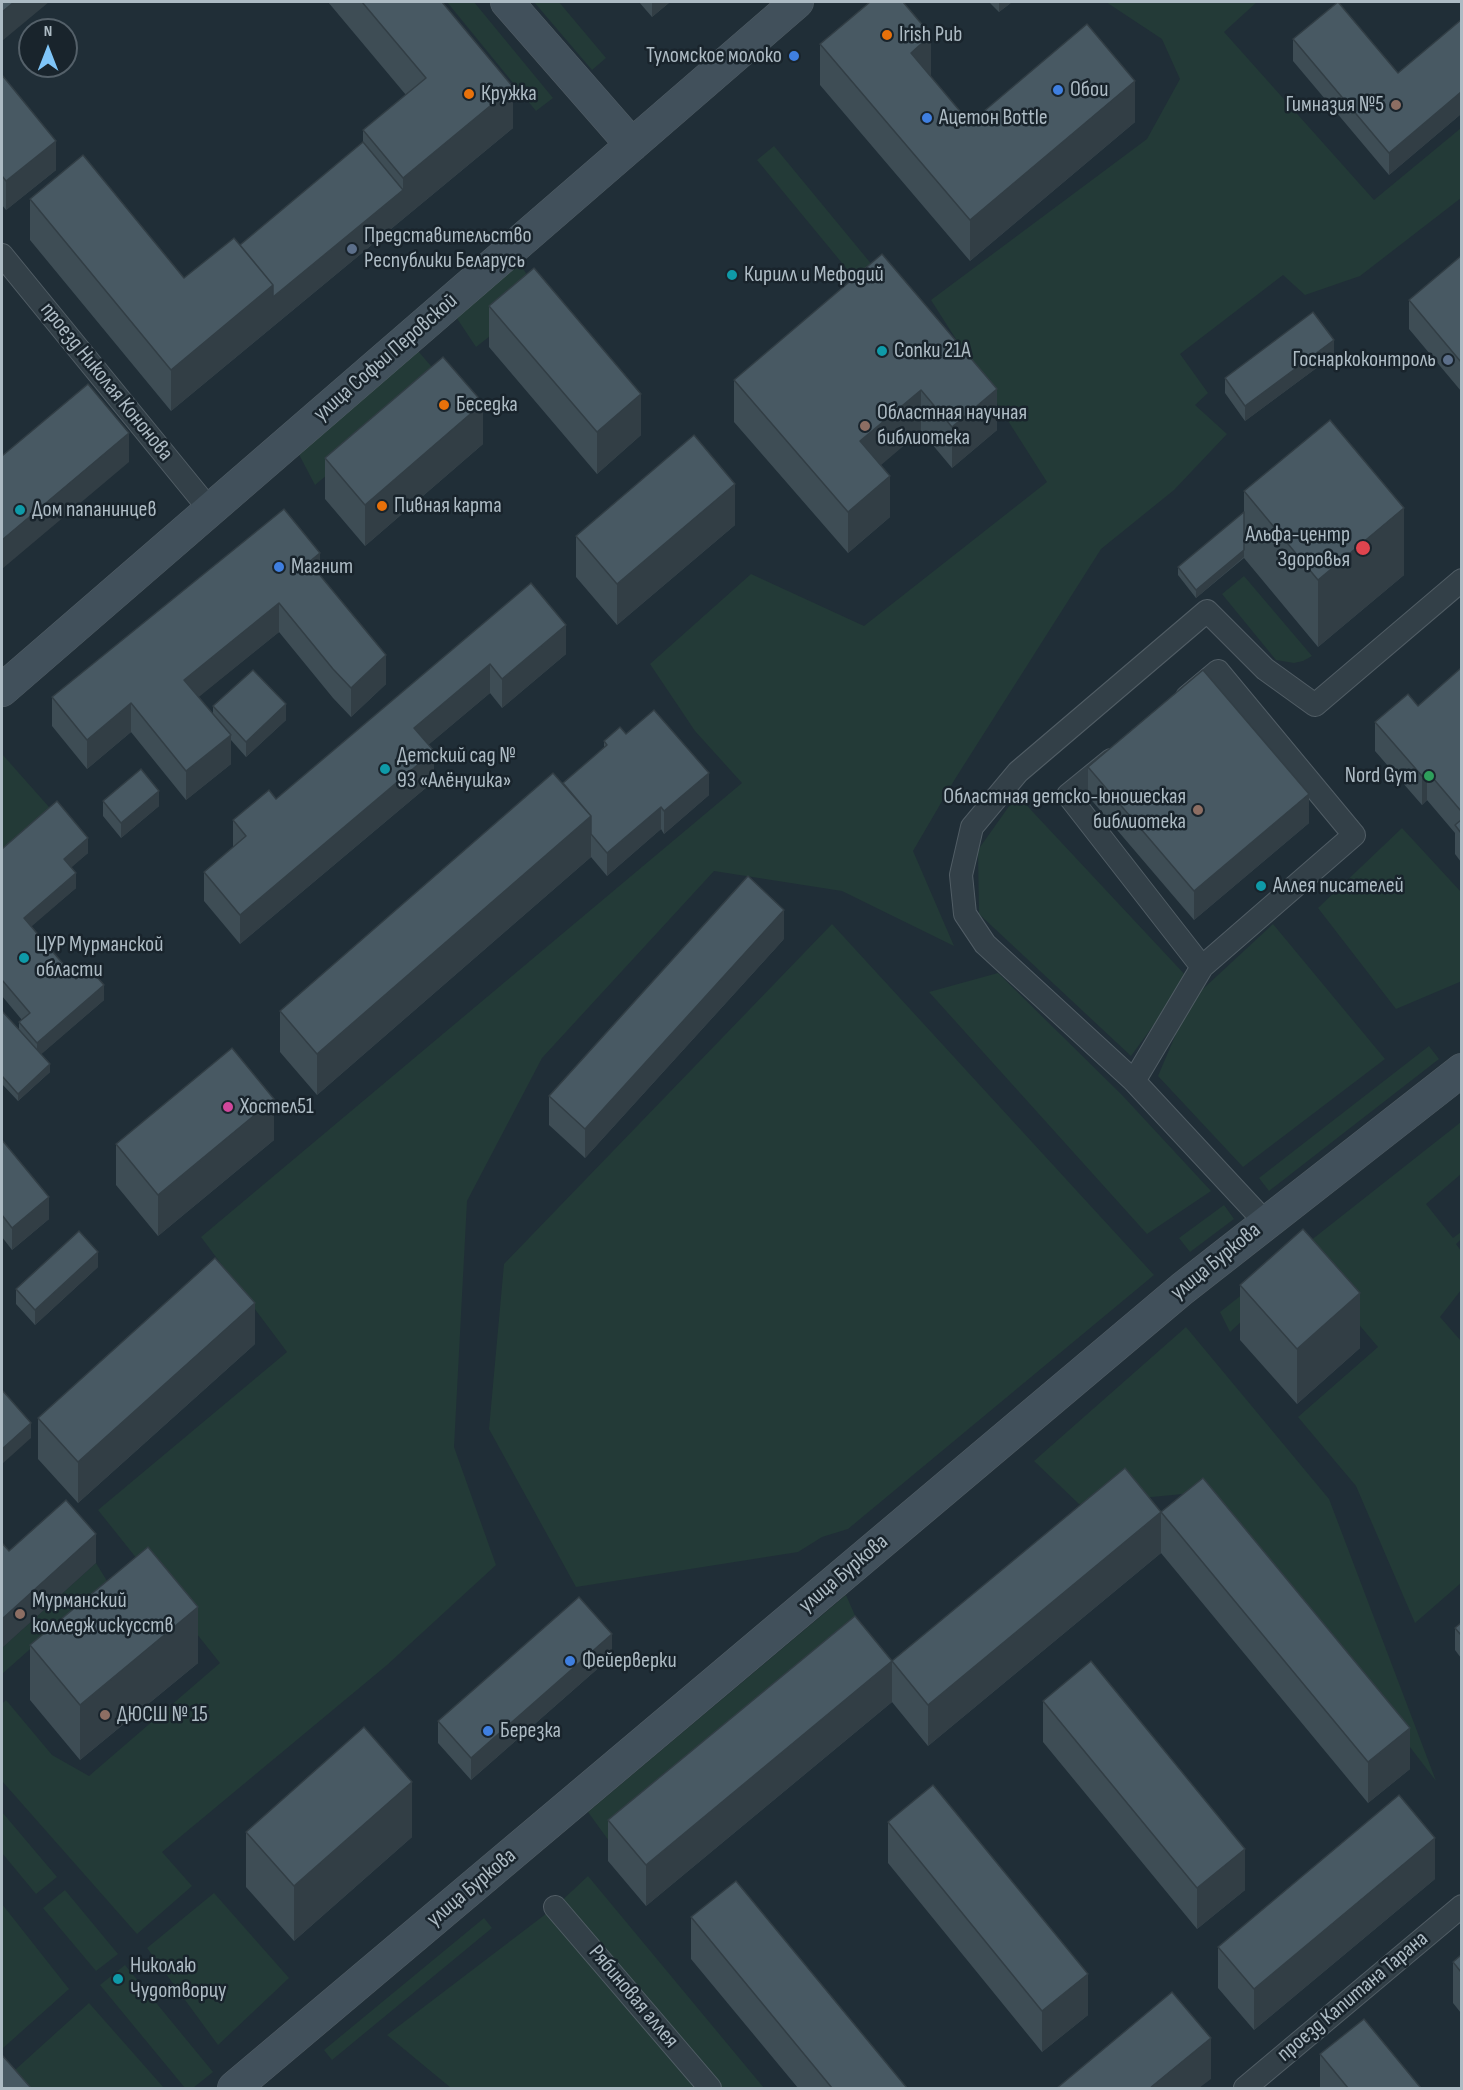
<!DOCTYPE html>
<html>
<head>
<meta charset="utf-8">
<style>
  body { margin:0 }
  #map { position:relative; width:1463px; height:2090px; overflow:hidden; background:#202e37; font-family:"Sofia Sans Condensed",sans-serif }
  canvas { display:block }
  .frame { position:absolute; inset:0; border:3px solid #adbbc4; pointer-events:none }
  .north { position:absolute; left:18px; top:18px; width:60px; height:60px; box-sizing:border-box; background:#19242c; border:2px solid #546069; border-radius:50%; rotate:0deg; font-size:16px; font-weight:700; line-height:24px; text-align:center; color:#adbbc4 }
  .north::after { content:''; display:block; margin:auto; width:21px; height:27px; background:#7fc5f8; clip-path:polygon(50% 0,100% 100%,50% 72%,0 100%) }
</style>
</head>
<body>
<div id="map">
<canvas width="1463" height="2090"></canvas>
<div class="frame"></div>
<div class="north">N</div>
</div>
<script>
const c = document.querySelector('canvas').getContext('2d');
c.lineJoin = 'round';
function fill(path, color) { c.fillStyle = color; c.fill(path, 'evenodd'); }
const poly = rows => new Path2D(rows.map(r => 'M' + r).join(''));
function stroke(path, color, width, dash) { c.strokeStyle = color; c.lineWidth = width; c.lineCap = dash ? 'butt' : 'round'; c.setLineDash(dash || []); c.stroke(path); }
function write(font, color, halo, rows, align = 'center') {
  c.font = font + ' "Sofia Sans Condensed",sans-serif'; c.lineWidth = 5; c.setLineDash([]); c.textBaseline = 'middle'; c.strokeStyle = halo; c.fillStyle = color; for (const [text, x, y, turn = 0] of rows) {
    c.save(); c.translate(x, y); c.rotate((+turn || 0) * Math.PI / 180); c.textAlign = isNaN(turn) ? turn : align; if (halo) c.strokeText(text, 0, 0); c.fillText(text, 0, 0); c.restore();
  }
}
const green = poly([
  [447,2,474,2,553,98,536,111],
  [534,2,559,2,606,58,592,70],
  [1106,2,1257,2,1224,32,1374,200,1461,128,1461,198,1360,276,1305,295,1283,275,1180,354,1208,393,1195,405,1227,434,1174,490,1101,549,955,779,913,851,954,946,842,891,714,871,542,1058,467,1201,454,1447,496,1565,387,1665,162,1852,192,1886,137,1934,2,1781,2,1704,6,1700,52,1755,89,1776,220,1663,98,1510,287,1352,201,1237,742,783,695,731,650,664,751,574,864,626,1047,482,931,300,1147,139,1180,79,1162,39],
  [774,146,873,266,856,280,757,160],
  [516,258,541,296,476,347,454,314],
  [413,345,442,379,315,485,293,443],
  [1244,576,1312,656,1303,661,1294,663,1276,660,1222,594],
  [2,754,57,816,2,864],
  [1017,795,1188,978,1131,1056,979,914,978,850],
  [1402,828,1461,892,1462,981,1396,1009,1318,908],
  [832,924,1154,1275,848,1529,822,1537,798,1552,576,1587,489,1429,504,1264],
  [1273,924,1385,1059,1243,1167,1158,1076,1190,1001],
  [998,973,1122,1095,1211,1191,1147,1234,929,992],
  [1429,1046,1439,1059,1269,1191,1259,1178],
  [1461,1122,1461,1174,1426,1204,1453,1238,1461,1232,1461,1239,1456,1244,1461,1251,1461,1290,1440,1317,1461,1341,1461,1583,1415,1623,1356,1486,1298,1417,1378,1347,1306,1262,1230,1332,1220,1312],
  [1224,1205,1234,1219,1190,1252,1179,1238],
  [1186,1327,1329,1499,1436,1781,1214,1491,1079,1504,1034,1461],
  [96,1563,107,1581,2,1674,2,1648],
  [846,1595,864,1636,609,1841,588,1812],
  [2,1812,57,1877,36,1894,2,1853],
  [588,1876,764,2088,451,2088,387,2035,555,1907],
  [65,1890,118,1954,96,1971,43,1908],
  [214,1893,289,1978,218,2045,147,1948],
  [2,1904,69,1989,2,2049],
  [484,1918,492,1928,332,2060,324,2050],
  [125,1965,213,2072,193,2088,185,2088,100,1985],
  [89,2003,164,2088,13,2088,5,2079]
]);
const street = poly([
  [2,255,210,510],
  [1111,760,1068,795,1202,967],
  [1134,1081,1202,967,1354,835,1218,671,1187,697],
  [1266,1223,1134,1081,985,944,965,914,961,875,972,827,1018,772,1207,611,1265,669,1315,705,1462,580],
  [555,1907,710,2088],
  [1245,2088,1462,1906]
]);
const secondary = poly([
  [507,2,632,145],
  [2,690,797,2],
  [234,2088,1182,1289,1462,1070]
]);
const wall = poly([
  [328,2,442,2,513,128,171,411,30,240,30,199,184,278,240,245,363,142,363,130,406,95],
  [639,2,670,2,652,17],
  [989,2,1012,2,999,12],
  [1461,20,1461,114,1389,175,1293,61,1293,39,1398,73],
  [820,44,931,76,931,77,970,123,1135,122,970,261,820,85],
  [2,75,56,170,6,210,2,205],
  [882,254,997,430,952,468,921,431,880,465,890,517,848,553,734,422,734,380],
  [1461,256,1461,391,1409,329,1409,300],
  [489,306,641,435,597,474,489,347],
  [1334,355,1245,421,1225,393,1225,378],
  [483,444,365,546,325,499,325,458],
  [1244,491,1404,575,1318,647,1244,558,1196,598,1178,575,1178,567,1244,512],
  [735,525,617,625,576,577,576,536],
  [320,575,386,684,351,717,333,698,279,632,198,697,213,714,213,706,286,720,246,757,231,740,231,764,186,800,131,732,87,769,52,726,52,697],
  [531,583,566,654,502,708,490,693,428,745,434,781,240,944,204,901,204,872,233,847,233,820,276,799],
  [1461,668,1461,862,1455,854,1455,833,1427,800,1422,805,1375,751,1375,722,1418,706],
  [626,734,709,795,664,834,661,829,607,876,591,857,317,1095,280,1052,280,1011,563,783,604,748,604,741],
  [1088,767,1309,823,1194,920,1088,796],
  [103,801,159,806,121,838,103,816],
  [2,849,88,853,71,867,76,888,31,926,76,979,104,1000,41,1054,50,1072,18,1101,2,1084,2,1011,19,1031,19,1022,22,1020,2,996],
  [784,939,585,1158,549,1125,549,1096],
  [2,1140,49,1219,12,1250,2,1237],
  [274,1140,158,1236,116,1185,116,1144],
  [98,1267,35,1325,16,1304,16,1289],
  [1240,1285,1360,1348,1297,1404,1240,1340],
  [255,1344,78,1503,38,1459,38,1418],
  [1161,1512,1410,1769,1368,1803,1161,1553,928,1746,892,1702,646,1906,608,1861,608,1820],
  [1461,1623,1461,1658,1455,1650,1455,1628],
  [30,1645,198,1663,80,1760,30,1700],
  [612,1656,471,1780,438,1743,438,1721],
  [1043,1701,1245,1890,1197,1929,1043,1742],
  [888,1822,1088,2015,1042,2052,888,1863],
  [246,1832,412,1837,294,1941,246,1887],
  [1435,1879,1254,2030,1218,1988,1218,1947],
  [691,1917,907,2088,798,2088,691,1959],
  [1461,1955,1461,2013,1453,2003,1453,1962],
  [1320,2054,1421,2088,1320,2088]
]);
const shadedWall = poly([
  [14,2,49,2,2,41,2,12],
  [652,2,670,2,652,17],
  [999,2,1012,2,999,12],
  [931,35,931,76,911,94,911,53],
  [1135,81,1135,122,970,261,970,220],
  [513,87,513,128,171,411,171,370,273,285,403,190,403,178],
  [1461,92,1461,114,1389,175,1389,153],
  [56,141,56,170,6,210,6,181],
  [1334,340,1334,355,1245,421,1245,406],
  [997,389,997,430,952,468,952,427],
  [921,390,921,431,860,483,860,441],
  [641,394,641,435,597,474,597,432],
  [483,403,483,444,365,546,365,505],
  [129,433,129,462,2,569,2,540],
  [890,476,890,517,848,553,848,512],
  [735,484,735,525,617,625,617,584],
  [1404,508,1404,575,1318,647,1318,580],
  [1244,550,1244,557,1196,598,1196,590],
  [320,553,320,582,309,562],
  [279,603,279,632,184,709,184,680],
  [566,625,566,654,502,708,502,679],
  [386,655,386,684,351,717,351,688],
  [490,664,490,693,414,757,414,728],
  [131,703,131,732,87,769,87,740],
  [286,704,286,720,246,757,246,742],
  [231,735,231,764,186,800,186,771],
  [434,751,434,781,240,944,240,915],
  [1427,771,1427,800,1422,805,1422,776],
  [709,773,709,795,664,834,664,811],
  [159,791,159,806,121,838,121,823],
  [1309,794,1309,823,1194,920,1194,891],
  [661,807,661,829,607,876,607,853],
  [591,816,591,857,317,1095,317,1054],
  [88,838,88,853,64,874,64,859],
  [76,873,76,888,24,933,24,918],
  [784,910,784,939,585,1158,585,1129],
  [104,985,104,1000,37,1058,37,1043],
  [50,1064,50,1072,18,1101,18,1094],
  [274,1099,274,1140,158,1236,158,1195],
  [49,1197,49,1219,12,1250,12,1228],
  [98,1252,98,1267,35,1325,35,1310],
  [1360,1293,1360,1348,1297,1404,1297,1349],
  [255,1303,255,1344,78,1503,78,1462],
  [31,1423,31,1438,2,1464,2,1449],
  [1161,1512,1161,1553,928,1746,928,1705],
  [96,1534,96,1563,2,1648,2,1619],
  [198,1607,198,1663,80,1760,80,1705],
  [612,1634,612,1656,471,1780,471,1758],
  [892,1661,892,1702,646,1906,646,1865],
  [1410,1728,1410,1769,1368,1803,1368,1762],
  [412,1782,412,1837,294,1941,294,1886],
  [1435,1838,1435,1879,1254,2030,1254,1989],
  [1245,1849,1245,1890,1197,1929,1197,1888],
  [1088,1974,1088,2015,1042,2052,1042,2011],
  [1211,2038,1211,2079,1199,2088,1150,2088]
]);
const building = poly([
  [2,2,14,2,2,12,2,2],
  [362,2,442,2,513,87,403,178,363,130,426,78,362,2],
  [870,2,903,2,931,35,911,53,970,123,1087,24,1135,81,970,220,820,44,870,2],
  [1338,2,1398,73,1461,20,1461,92,1389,153,1293,39,1338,2],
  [2,75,56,141,6,181,2,176,2,75],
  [363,142,403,190,273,297,273,285,240,245,363,142],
  [83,155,184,278,234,238,273,285,171,370,30,199,83,155],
  [882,254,997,389,952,427,921,390,860,441,890,476,848,512,734,380,882,254],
  [1461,256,1461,362,1409,300,1461,256],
  [534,268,641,394,597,432,489,306,534,268],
  [1313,312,1334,340,1245,406,1225,378,1313,312],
  [443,357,483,403,365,505,325,458,443,357],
  [88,384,129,433,2,540,2,456,88,384],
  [1330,420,1404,508,1318,580,1244,491,1330,420],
  [694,435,735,484,617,584,576,536,694,435],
  [284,509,320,553,309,562,386,655,351,688,333,669,279,603,184,680,231,735,186,771,131,703,87,740,52,697,284,509],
  [1244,512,1244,550,1196,590,1178,567,1244,512],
  [531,583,566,625,502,679,490,664,414,728,434,751,240,915,204,872,246,836,233,820,269,790,276,799,531,583],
  [1461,668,1461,811,1427,771,1422,776,1375,722,1408,694,1418,706,1461,668],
  [253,670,286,704,246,742,213,706,253,670],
  [1203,670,1309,794,1194,891,1088,767,1203,670],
  [654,710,709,773,664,811,661,807,607,853,591,834,591,816,563,783,607,745,604,741,620,727,626,734,654,710],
  [141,769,159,791,121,823,103,801,141,769],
  [553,773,591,816,317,1054,280,1011,553,773],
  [57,801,88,838,64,859,76,873,24,918,76,979,89,968,104,985,37,1043,19,1022,30,1013,2,980,2,849,57,801],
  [1461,820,1461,833,1455,825,1461,820],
  [748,876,784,910,585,1129,549,1096,748,876],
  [2,1011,50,1064,18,1094,2,1076,2,1011],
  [232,1048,274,1099,158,1195,116,1144,232,1048],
  [2,1140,49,1197,12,1228,2,1215,2,1140],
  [1303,1229,1360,1293,1297,1349,1240,1285,1303,1229],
  [79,1231,98,1252,35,1310,16,1289,79,1231],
  [215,1258,255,1303,78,1462,38,1418,215,1258],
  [2,1390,31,1423,2,1449,2,1390],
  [1125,1468,1161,1512,1203,1478,1410,1728,1368,1762,1161,1512,928,1705,892,1661,646,1865,608,1820,855,1616,892,1661,1125,1468],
  [66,1500,96,1534,2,1619,2,1543,9,1551,66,1500],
  [148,1547,198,1607,80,1705,30,1645,148,1547],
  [579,1597,612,1634,471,1758,438,1721,579,1597],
  [1461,1623,1461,1635,1455,1628,1461,1623],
  [1091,1661,1245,1849,1197,1888,1043,1701,1091,1661],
  [364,1727,412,1782,294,1886,246,1832,364,1727],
  [933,1785,1088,1974,1042,2011,888,1822,933,1785],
  [1399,1795,1435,1838,1254,1989,1218,1947,1399,1795],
  [736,1881,907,2088,832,2088,691,1917,736,1881],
  [1461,1955,1461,1972,1453,1962,1461,1955],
  [1172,1992,1211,2038,1150,2088,1057,2088,1172,1992],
  [1364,2019,1421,2088,1348,2088,1320,2054,1364,2019],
  [2,2055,31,2088,2,2088,2,2055]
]);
const markers = [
  [887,35,6,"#e8710a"],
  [794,56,6,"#3f7fe0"],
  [1058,90,6,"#3f7fe0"],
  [469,94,6,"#e8710a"],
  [1396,105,6,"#8d6e63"],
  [927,118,6,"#3f7fe0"],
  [352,249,6,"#5c6f8a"],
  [732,275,6,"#0f9aa8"],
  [882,351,6,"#0f9aa8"],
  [1448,360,6,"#5c6f8a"],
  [444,405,6,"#e8710a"],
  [865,426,6,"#8d6e63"],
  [382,506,6,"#e8710a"],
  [20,510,6,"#0f9aa8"],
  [1363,548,8,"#e0444e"],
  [279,567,6,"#3f7fe0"],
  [385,769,6,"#0f9aa8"],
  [1429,776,6,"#2e9e5b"],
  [1198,810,6,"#8d6e63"],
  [1261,886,6,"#0f9aa8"],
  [24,958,6,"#0f9aa8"],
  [228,1107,6,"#d1479c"],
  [20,1614,6,"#8d6e63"],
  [570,1661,6,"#3f7fe0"],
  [105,1715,6,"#8d6e63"],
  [488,1731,6,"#3f7fe0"],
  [118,1979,6,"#0f9aa8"]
];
const poiNames = [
  ["Irish Pub",899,35],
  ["Туломское молоко",782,56,"right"],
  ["Обои",1070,90],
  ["Кружка",481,94],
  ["Гимназия №5",1384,105,"right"],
  ["Ацетон Bottle",939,118],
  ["Представительство",364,236],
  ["Республики Беларусь",364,261],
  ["Кирилл и Мефодий",744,275],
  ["Сопки 21А",894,351],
  ["Госнаркоконтроль",1436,360,"right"],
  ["Беседка",456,405],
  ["Областная научная",877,413],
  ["библиотека",877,438],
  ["Пивная карта",394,506],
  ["Дом папанинцев",32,510],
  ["Альфа-центр",1350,535,"right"],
  ["Здоровья",1350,560,"right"],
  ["Магнит",291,567],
  ["Детский сад №",397,756],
  ["93 «Алёнушка»",397,781],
  ["Nord Gym",1417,776,"right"],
  ["Областная детско-юношеская",1186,797,"right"],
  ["библиотека",1186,822,"right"],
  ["Аллея писателей",1273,886],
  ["ЦУР Мурманской",36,945],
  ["области",36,970],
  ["Хостел51",240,1107],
  ["Мурманский",32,1601],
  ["колледж искусств",32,1626],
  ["Фейерверки",582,1661],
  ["ДЮСШ № 15",117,1715],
  ["Березка",500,1731],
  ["Николаю",130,1966],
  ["Чудотворцу",130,1991]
];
const streetNames = [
  ["улица Софьи Перовской",386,358,-41],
  ["проезд Николая Кононова",106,382,51],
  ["улица Буркова",1216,1262,-39],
  ["улица Буркова",844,1574,-40],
  ["улица Буркова",472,1888,-40],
  ["Рябиновая аллея",633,1997,50],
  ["проезд Капитана Тарана",1353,1997,-40]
];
fill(green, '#233a37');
stroke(street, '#515d65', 24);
stroke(secondary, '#515d65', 34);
stroke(street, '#334048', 22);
stroke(secondary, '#41505b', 33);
fill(wall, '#3e4d55');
fill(shadedWall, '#323e45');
fill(building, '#485963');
stroke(building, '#323e45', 1.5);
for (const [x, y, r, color] of markers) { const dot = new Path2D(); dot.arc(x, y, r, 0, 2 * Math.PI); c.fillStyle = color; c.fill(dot); stroke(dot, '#19242c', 2); }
write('22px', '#adbbc4', '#19242c', poiNames, 'left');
write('22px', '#adbbc4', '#19242c', streetNames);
</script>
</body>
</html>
